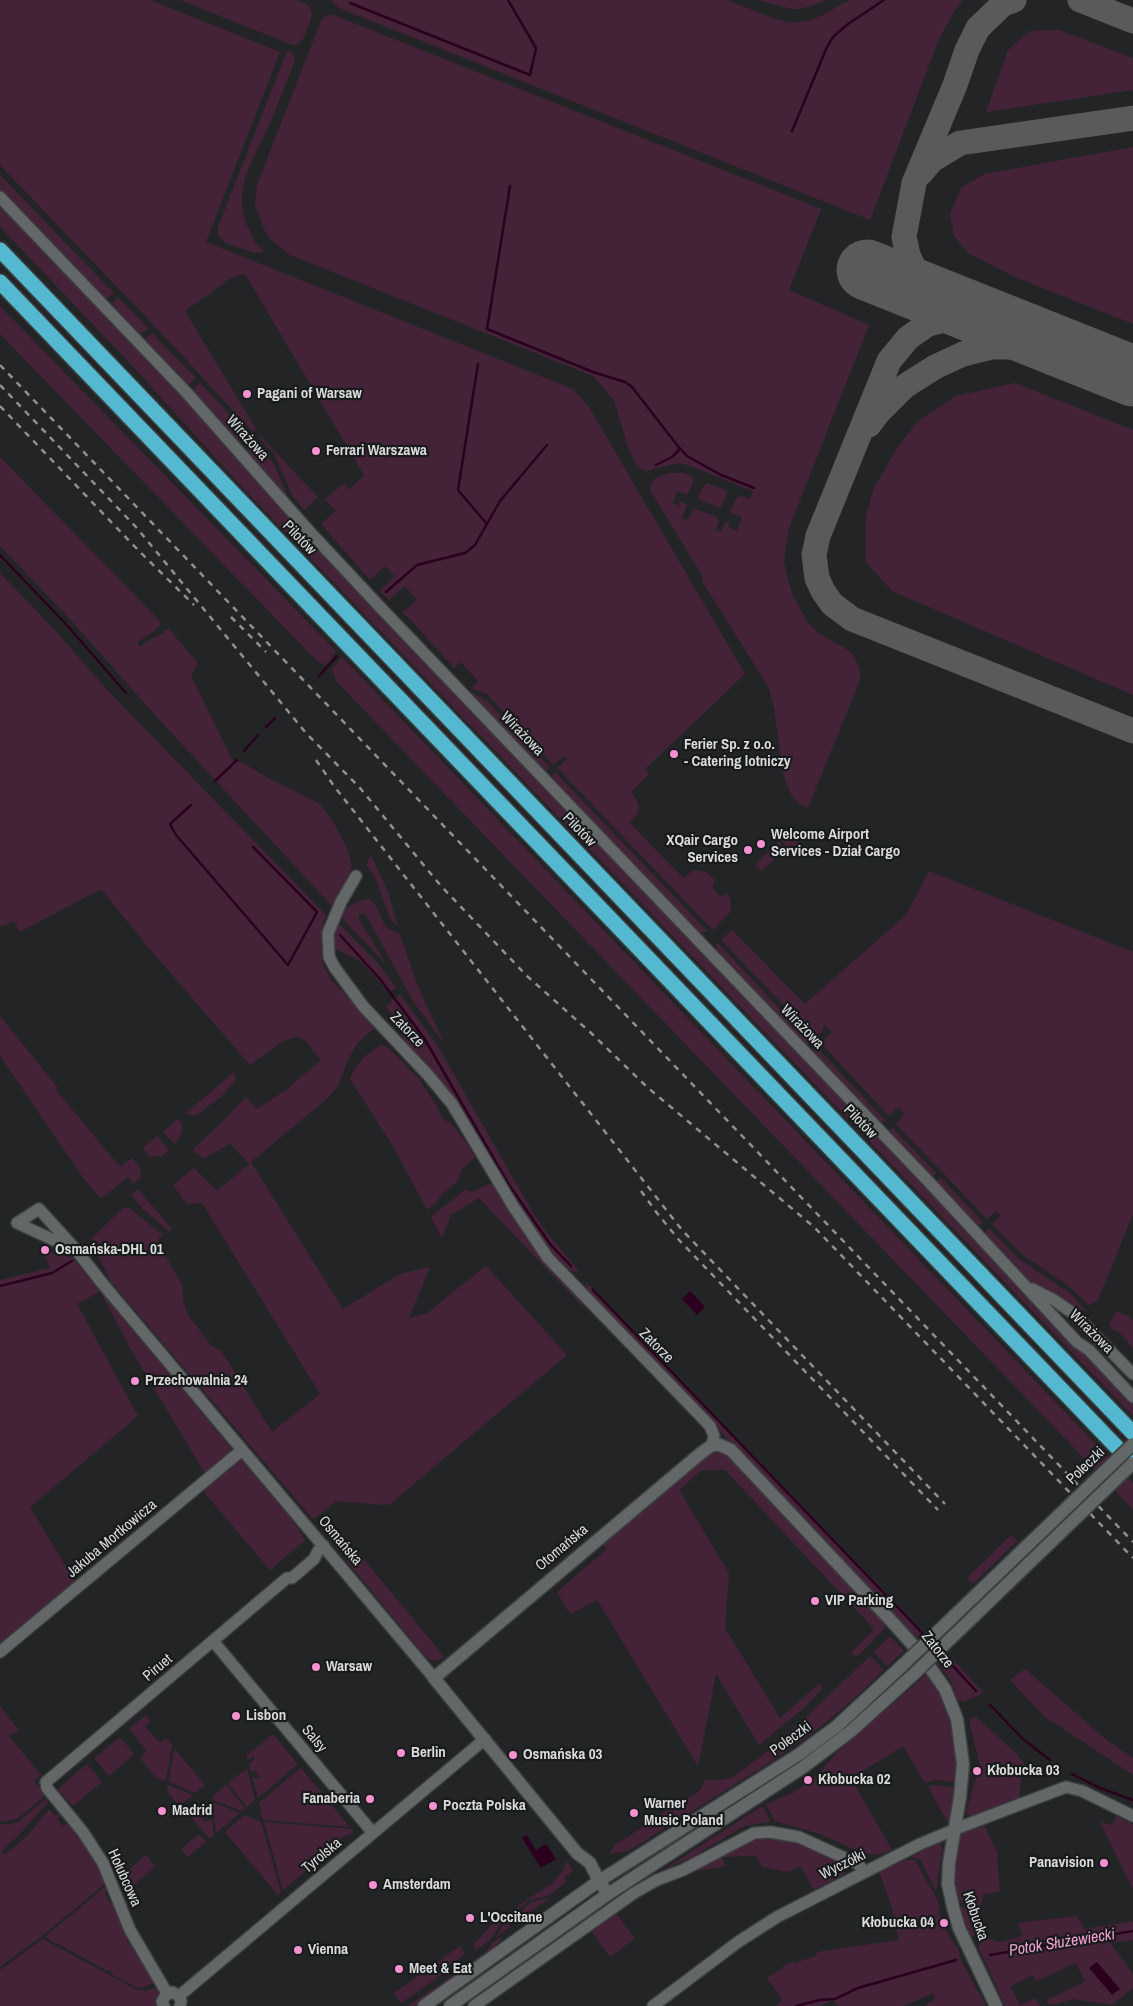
<!DOCTYPE html>
<html>
<head>
<meta charset="utf-8">
<style>
  body { margin:0 }
  canvas { display:block; background:#222425 }
</style>
</head>
<body>
<canvas width="1133" height="2006"></canvas>
<script>
const c = document.querySelector('canvas').getContext('2d');
c.lineJoin = 'round';
function fill(path, color) { c.fillStyle = color; c.fill(path, 'evenodd'); }
const poly = rows => new Path2D(rows.map(r => 'M' + r).join(''));
function stroke(path, color, width, dash) { c.strokeStyle = color; c.lineWidth = width; c.lineCap = dash ? 'butt' : 'round'; c.setLineDash(dash || []); c.stroke(path); }
function write(font, color, halo, rows, align = 'center') {
  c.font = font + ' "Archivo Narrow",sans-serif'; c.lineWidth = 4.5; c.setLineDash([]); c.textBaseline = 'middle'; c.strokeStyle = halo; c.fillStyle = color; for (const [text, x, y, turn = 0] of rows) {
    c.save(); c.translate(x, y); c.rotate((+turn || 0) * Math.PI / 180); c.textAlign = isNaN(turn) ? turn : align; if (halo) c.strokeText(text, 0, 0); c.fillText(text, 0, 0); c.restore();
  }
}
const green = poly([
  [0,0,150,0,280,52,206,242,573,389,589,407,745,674,645,769,649,774,631,792,636,798,639,808,637,814,630,823,683,878,694,870,706,872,715,880,712,887,721,897,726,893,730,898,731,907,730,912,713,930,557,768,567,758,564,756,553,765,488,695,472,688,478,681,461,662,454,668,411,620,402,613,417,600,405,586,389,600,380,591,394,576,385,566,370,580,321,524,336,511,325,499,343,484,349,490,364,475,245,274,231,278,185,311,256,429,253,432,167,339,0,165],
  [180,0,298,0,309,6,312,13,311,19,303,39,296,45,292,45],
  [331,0,727,0,778,20,794,23,808,21,823,15,849,0,963,0,955,10,939,39,870,220,339,8],
  [758,0,827,0,801,9,792,9],
  [331,14,821,209,789,290,869,325,789,528,786,546,784,562,788,580,793,596,808,623,820,634,848,650,855,657,860,672,860,680,808,808,800,804,792,797,783,774,774,708,769,688,702,581,703,577,650,490,652,482,656,478,668,473,684,473,691,476,693,478,693,482,687,495,677,491,673,503,679,506,680,501,687,505,682,518,687,520,694,509,716,516,719,521,716,530,720,532,726,522,730,522,728,527,737,531,742,517,730,512,737,497,741,496,750,499,753,491,690,466,678,463,646,471,640,468,636,465,627,445,614,400,593,376,290,255,270,239,264,229,255,205,257,185,322,18],
  [1059,30,1133,58,1133,90,986,112,1008,50,1030,31],
  [287,51,293,53,295,61,270,124,253,158,245,178,242,192,242,209,245,221,255,242,265,252,254,253,226,243,218,235,218,227],
  [1133,147,1133,324,1015,277,968,253,954,236,950,214,961,188,984,174],
  [0,175,114,293,108,298,102,298,0,191],
  [0,204,173,385,308,538,1133,1405,1133,1416,243,488,126,359,0,227],
  [118,297,149,329,138,335,113,308,113,302],
  [0,306,336,651,326,665,318,662,0,334],
  [152,333,196,378,188,385,185,384,145,343,146,338],
  [200,383,249,435,242,441,237,442,193,393,194,388],
  [1015,383,1133,430,1133,695,892,591,866,562,866,516,874,488,896,450,917,422,956,396],
  [261,437,318,497,304,510,293,497,274,454,259,438],
  [256,441,274,464,288,497,282,494,247,453,248,447],
  [0,457,161,622,159,627,137,643,140,647,149,640,164,633,163,631,169,629,197,662,197,665,191,676,233,761,243,763,268,778,319,803,334,823,348,850,352,866,345,883,332,906,166,727,66,615,0,546],
  [707,483,725,490,727,494,720,508,698,499,702,488],
  [0,573,51,626,111,694,326,915,322,923,325,925,321,946,322,962,330,978,375,1028,358,1042,347,1062,338,1086,328,1098,251,1162,343,1309,400,1274,430,1267,409,1318,427,1313,486,1266,567,1355,390,1504,384,1505,336,1501,315,1518,312,1518,111,1282,92,1244,92,1238,123,1208,128,1207,163,1235,157,1240,182,1285,183,1302,188,1315,211,1345,222,1352,272,1432,320,1394,202,1203,187,1204,173,1185,194,1168,217,1191,249,1164,230,1143,204,1159,192,1150,220,1124,246,1097,257,1109,287,1089,321,1060,305,1040,298,1037,283,1041,250,1065,148,947,101,889,20,932,14,921,1,927,0,925],
  [342,657,1133,1483,1133,1509,337,682,332,670],
  [459,681,471,692,487,701,548,765,548,769,544,773],
  [555,772,708,932,698,932,551,778],
  [789,832,800,844,801,848,790,858,786,853,785,844,781,839],
  [778,842,781,844,783,852,761,871,755,865],
  [371,855,388,892,398,926,391,920,374,875,366,865],
  [929,871,1133,952,1133,1214,1097,1302,1093,1302,1090,1306,1070,1287,1023,1255,992,1224,1001,1216,996,1211,987,1219,897,1125,896,1123,905,1114,898,1107,889,1116,821,1043,832,1032,824,1025,823,1031,815,1038,721,940,732,930,805,1004,906,915],
  [370,899,376,906,386,928,400,934,417,984,445,1045,413,1001,365,913,360,914,358,917,386,964,340,916,343,910,360,901],
  [337,921,382,968,396,988,389,993,362,962,338,950,331,948,334,929],
  [717,942,809,1040,810,1043,806,1045,719,956,716,947],
  [400,994,439,1048,533,1213,547,1233,579,1271,574,1272,567,1269,545,1247,404,1041,399,1024,386,1006],
  [0,1016,58,1088,56,1090,120,1167,132,1158,140,1167,141,1177,134,1184,128,1177,101,1199,84,1179,0,1056],
  [380,1045,385,1046,390,1049,419,1079,437,1106,442,1118,451,1124,466,1142,475,1157,461,1170,458,1181,442,1194,435,1204,427,1210,393,1146,350,1079,355,1068,363,1058],
  [816,1047,886,1121,880,1122,814,1053,813,1051],
  [234,1072,236,1080,222,1096,198,1114,193,1116,186,1113],
  [178,1119,182,1124,182,1132,175,1144,163,1132],
  [892,1127,936,1173,930,1178,889,1132],
  [157,1136,169,1150,162,1156,150,1157,143,1148],
  [940,1177,984,1223,976,1227,935,1183],
  [492,1183,514,1220,539,1253,580,1300,583,1307,479,1198,451,1215,442,1238,431,1217,465,1190,472,1192],
  [138,1189,172,1229,169,1232,142,1208,131,1195],
  [989,1228,1018,1258,1071,1294,1086,1311,1077,1309,1041,1289,1031,1282,984,1234],
  [50,1252,72,1257,231,1448,231,1452,209,1471,204,1472,129,1346,100,1291,77,1304,138,1416,30,1507,76,1583,0,1646,0,1280,50,1268,44,1253],
  [585,1281,923,1632,917,1638,588,1293],
  [1116,1311,1128,1316,1133,1321,1133,1348,1117,1330,1115,1332,1109,1325],
  [721,1452,731,1457,884,1621,886,1627,859,1655,854,1656,851,1653,874,1629,725,1470,702,1470,679,1490,729,1573,725,1628,780,1718,820,1683,822,1689,804,1708,759,1745,716,1674,698,1766,597,1600,570,1614,557,1592,607,1549,602,1543,707,1457,714,1453],
  [239,1459,242,1459,297,1527,305,1540,270,1570,203,1491],
  [333,1524,346,1538,338,1550,326,1533,328,1528],
  [1011,1535,1017,1541,973,1584,967,1578],
  [357,1551,433,1643,444,1657,440,1660,431,1660,425,1656,346,1560],
  [890,1636,904,1651,887,1666,874,1652],
  [948,1654,983,1692,981,1694,964,1702,958,1700,950,1679,938,1663],
  [870,1656,884,1670,857,1696,814,1732,769,1763,628,1851,609,1854,615,1844,627,1838,659,1815,701,1790,704,1780,722,1780,733,1777,764,1754,804,1719],
  [1025,1669,1108,1741,1133,1758,1133,1775,1044,1716,1010,1680],
  [928,1673,941,1697,951,1724,955,1738,957,1770,956,1781,955,1782,935,1780,925,1783,903,1746,858,1774,857,1782,854,1784,892,1850,875,1855,861,1853,823,1835,775,1821,766,1804,793,1793,819,1774,836,1753],
  [0,1706,19,1731,9,1736,41,1775,34,1781,46,1795,17,1819,2,1822,0,1822],
  [146,1715,151,1721,145,1726,160,1743,166,1738,172,1745,166,1781,155,1777,140,1758,147,1751,129,1729],
  [976,1717,1016,1753,1028,1768,1021,1776,1019,1800,973,1818,967,1814,967,1810,975,1781,981,1770,970,1725,970,1718],
  [273,1734,298,1764,258,1798,252,1777,257,1779,260,1777,254,1770,251,1773,249,1764,255,1759,253,1756,248,1760,246,1756],
  [120,1737,134,1754,109,1776,94,1758],
  [174,1748,205,1785,195,1793,169,1782],
  [87,1764,102,1782,73,1806,58,1789],
  [247,1768,255,1800,247,1807,228,1784],
  [301,1768,350,1827,263,1820,259,1803],
  [168,1785,193,1795,179,1806,167,1791],
  [226,1785,245,1808,242,1811,213,1800,212,1797],
  [932,1785,954,1787,955,1791,953,1810,945,1826,947,1822,928,1787],
  [47,1800,48,1802,21,1833,1,1852,5,1855,26,1837,49,1809,55,1816,60,1812,62,1814,57,1819,63,1826,68,1822,91,1851,107,1882,42,1936,0,1967,0,1824,10,1824,18,1822,43,1801],
  [213,1802,240,1813,216,1833],
  [762,1806,770,1820,769,1822,744,1826,694,1856,661,1871],
  [195,1811,204,1821,207,1820,207,1817,204,1816,207,1813,208,1821,212,1819,214,1835,209,1839,190,1816],
  [244,1815,261,1822,281,1892,278,1895,225,1832],
  [1116,1816,1133,1825,1133,1889,1100,1822,1112,1825],
  [264,1822,352,1829,354,1831,348,1836,347,1834,340,1839,342,1841,283,1890],
  [983,1823,998,1854,997,1857,1000,1891,984,1894,973,1929,978,1933,971,1938,960,1908,975,1901,969,1899,961,1902,958,1901,954,1872,959,1837,962,1831],
  [199,1834,206,1842,187,1857,181,1849],
  [759,1836,795,1839,843,1863,844,1874,814,1890,800,1866,788,1872,763,1867,756,1856,722,1857,725,1866,690,1872,753,1839,754,1841,758,1839],
  [938,1843,942,1847,942,1851,936,1891,920,1859,911,1857],
  [146,1855,155,1867,130,1888,127,1888,121,1876],
  [904,1860,915,1860,916,1862,938,1901,940,1909,938,1910,946,1930,951,1940,958,1948,962,1962,986,2006,925,2006,935,1999,933,1993,903,2006,838,2006,833,2000,820,2006,775,2006,782,2000,767,1978,783,1968,783,1966,793,1961,794,1963,816,1956,817,1952,899,1940,891,1904,879,1872],
  [567,1861,573,1870,568,1875,565,1875,566,1882,550,1895,529,1900,528,1899,552,1883,565,1868,564,1865],
  [108,1884,108,1890,105,1894,110,1903,115,1905,155,1982,142,1988,136,1987,111,1974,111,1970,107,1971,45,1937],
  [551,1897,518,1921,516,1918,508,1924,510,1927,496,1937,506,1921,532,1902],
  [527,1900,528,1902,504,1919,490,1940,476,1950,473,1945,490,1926],
  [616,1913,635,1939,610,1957,591,1931],
  [1077,1916,1084,1929,1133,1921,1133,1940,1110,1943,1133,1974,1133,1988,1112,2005,1073,1999,1053,2005,1049,2004,1046,2000,1085,1982,1076,1963,1036,1981,1033,1975,1010,1986,1020,2005,1036,1998,1040,2006,1005,2006,978,1946,986,1937,998,1942,1018,1938,1023,1934,1017,1923],
  [501,1937,502,1939,487,1955,414,2006,408,2006,487,1951,492,1943],
  [43,1939,135,1989,145,1991,158,1987,161,1994,158,2006,0,2006,0,1970],
  [460,1946,465,1954,442,1970,444,1973,401,2003,394,1993]
]);
const water = poly([
  [690,1291,705,1307,697,1315,682,1299],
  [527,1835,536,1850,546,1844,556,1859,541,1868,522,1838],
  [1097,1962,1120,1989,1112,1995,1089,1968]
]);
const stream = poly([
  [350,3,530,75,536,48,508,0],
  [792,131,827,47,833,37,848,24,884,0],
  [510,186,487,329,593,372,625,382,632,387,677,445,687,456,719,474,754,488],
  [478,364,458,490,486,523],
  [656,465,672,457,680,449],
  [0,555,65,623,126,693],
  [386,592,417,565,465,553,475,545,500,501,547,445],
  [319,676,337,656],
  [266,727,275,718],
  [244,751,258,735],
  [215,781,237,760],
  [191,805,170,824,176,835,288,965,317,912,253,847],
  [340,935,380,979,424,1038,509,1185,550,1244,571,1266],
  [0,1286,52,1273,72,1261],
  [593,1290,926,1637],
  [942,1654,976,1691],
  [990,1705,1024,1740,1050,1760],
  [1072,1774,1100,1788,1133,1800],
  [990,1955,1133,1931],
  [796,2006,820,2000,835,1999,858,1988,956,1960]
]);
const taxiway = poly([
  [1080,0,1133,21],
  [921,173,932,160,960,143,1133,118],
  [937,298,920,281,908,255,904,237,914,183,955,85,967,50,978,28,1003,4,1014,0],
  [985,317,952,318,928,324,908,338,889,361,818,536,814,555,817,578,823,591,832,604,852,619,1133,731],
  [869,425,877,414,905,386,935,367,963,354,991,347,1060,347]
]);
const runway = poly([
  [867,270,1133,376]
]);
const minor = poly([
  [0,197,187,393,309,531,381,608,929,1182,1077,1342,1089,1350,1133,1397],
  [356,876,341,902,328,933,329,957,335,968,363,1006,428,1075,452,1104,513,1206,548,1258,710,1426,714,1436,712,1445],
  [17,1223,39,1209,77,1251,102,1283,434,1678],
  [17,1223,73,1249],
  [1032,1289,1054,1300,1074,1314,1133,1374],
  [213,1641,373,1833],
  [0,1652,242,1450],
  [167,1993,130,1930,103,1863,83,1832,47,1788,46,1782,287,1578,292,1578,314,1559,318,1551,324,1546],
  [179,1996,485,1739],
  [164,2006,162,2002,165,1996,172,1992,179,1996,181,2001,180,2006],
  [474,2006,634,1893,657,1880,683,1870,754,1833,770,1832,799,1837,858,1864,864,1871],
  [653,2006,738,1942,777,1917,920,1844,963,1826,1066,1787,1082,1791,1133,1816]
]);
const tertiary = poly([
  [608,1894,599,1881,590,1863,577,1853,434,1678,701,1453,712,1445,720,1445,731,1450,895,1625,920,1653,945,1689,957,1719,963,1764,960,1797,949,1863,948,1884,953,1907,959,1928,996,2006]
]);
const secondary = poly([
  [424,2006,599,1881,798,1755,837,1726,905,1663],
  [450,2006,608,1894,802,1768,851,1731,915,1673]
]);
const motorway = poly([
  [0,250,1133,1433],
  [0,282,1133,1464]
]);
const rail = poly([
  [0,365,1133,1542],
  [0,385,136,527,306,733,360,788,441,886,527,976,590,1032,647,1087,814,1227,1133,1558],
  [0,406,137,549,194,605],
  [231,617,266,652],
  [316,760,334,786,682,1230,945,1504],
  [641,1191,657,1213,679,1240,938,1510]
]);
const secondaryBridge = poly([
  [905,1663,1133,1444],
  [915,1673,1133,1463]
]);
const markers = [
  [247,394,5,"#f590d1"],
  [316,451,5,"#f590d1"],
  [674,754,5,"#f590d1"],
  [761,844,5,"#f590d1"],
  [748,850,5,"#f590d1"],
  [45,1250,5,"#f590d1"],
  [135,1381,5,"#f590d1"],
  [815,1601,5,"#f590d1"],
  [316,1667,5,"#f590d1"],
  [236,1716,5,"#f590d1"],
  [401,1753,5,"#f590d1"],
  [513,1755,5,"#f590d1"],
  [977,1771,5,"#f590d1"],
  [808,1780,5,"#f590d1"],
  [370,1799,5,"#f590d1"],
  [433,1806,5,"#f590d1"],
  [162,1811,5,"#f590d1"],
  [634,1813,5,"#f590d1"],
  [1104,1863,5,"#f590d1"],
  [373,1885,5,"#f590d1"],
  [470,1918,5,"#f590d1"],
  [944,1923,5,"#f590d1"],
  [298,1950,5,"#f590d1"],
  [399,1969,5,"#f590d1"]
];
const poiNames = [
  ["Pagani of Warsaw",257,394],
  ["Ferrari Warszawa",326,451],
  ["Ferier Sp. z o.o.",684,745],
  ["- Catering lotniczy",684,762],
  ["Welcome Airport",771,835],
  ["Services - Dział Cargo",771,852],
  ["XQair Cargo",738,841,"right"],
  ["Services",738,858,"right"],
  ["Osmańska-DHL 01",55,1250],
  ["Przechowalnia 24",145,1381],
  ["VIP Parking",825,1601],
  ["Warsaw",326,1667],
  ["Lisbon",246,1716],
  ["Berlin",411,1753],
  ["Osmańska 03",523,1755],
  ["Kłobucka 03",987,1771],
  ["Kłobucka 02",818,1780],
  ["Fanaberia",360,1799,"right"],
  ["Warner",644,1804],
  ["Music Poland",644,1821],
  ["Poczta Polska",443,1806],
  ["Madrid",172,1811],
  ["Panavision",1094,1863,"right"],
  ["Amsterdam",383,1885],
  ["L'Occitane",480,1918],
  ["Kłobucka 04",934,1923,"right"],
  ["Vienna",308,1950],
  ["Meet & Eat",409,1969]
];
const streetNames = [
  ["Wirażowa",247,438,48],
  ["Pilotów",299,538,46],
  ["Wirażowa",522,734,46],
  ["Pilotów",579,830,46],
  ["Wirażowa",802,1027,46],
  ["Zatorze",407,1030,46],
  ["Pilotów",860,1122,46],
  ["Wirażowa",1091,1332,45],
  ["Zatorze",656,1346,45],
  ["Poleczki",1086,1466,-44],
  ["Jakuba Mortkowicza",112,1539,-40],
  ["Osmańska",340,1541,50],
  ["Otomańska",562,1548,-40],
  ["Zatorze",937,1650,52],
  ["Piruet",158,1668,-40],
  ["Salsy",314,1739,50],
  ["Poleczki",791,1739,-36],
  ["Tyrolska",322,1856,-40],
  ["Wyczółki",843,1865,-26],
  ["Hołubcowa",124,1878,66],
  ["Kłobucka",975,1916,71]
];
const waterNames = [
  ["Potok Służewiecki",1062,1943,-9]
];
fill(green, '#442338');
fill(water, '#2b001e');
stroke(stream, '#2b001e', 2.5);
stroke(taxiway, '#585a5b', 25);
stroke(runway, '#585a5b', 61);
stroke(minor, '#3c3f3f', 14);
stroke(tertiary, '#3c3f3f', 15);
stroke(secondary, '#3c3f3f', 15);
stroke(motorway, '#3c3f3f', 18);
stroke(minor, '#646768', 11);
stroke(tertiary, '#646768', 12);
stroke(secondary, '#646768', 12);
stroke(motorway, '#54b9d0', 15);
stroke(rail, '#8e9091', 2.5, [6, 6]);
stroke(secondaryBridge, '#3c3f3f', 15, []);
stroke(secondaryBridge, '#646768', 12);
for (const [x, y, r, color] of markers) { const dot = new Path2D(); dot.arc(x, y, r, 0, 2 * Math.PI); c.fillStyle = color; c.fill(dot); stroke(dot, '#181b1c', 2); }
write('bold 15px', '#d9dbdb', '#181b1c', poiNames, 'left');
write('15px', '#d9dbdb', '#181b1c', streetNames);
write('italic 16px', '#f49fd4', '#181b1c', waterNames);
</script>
</body>
</html>
